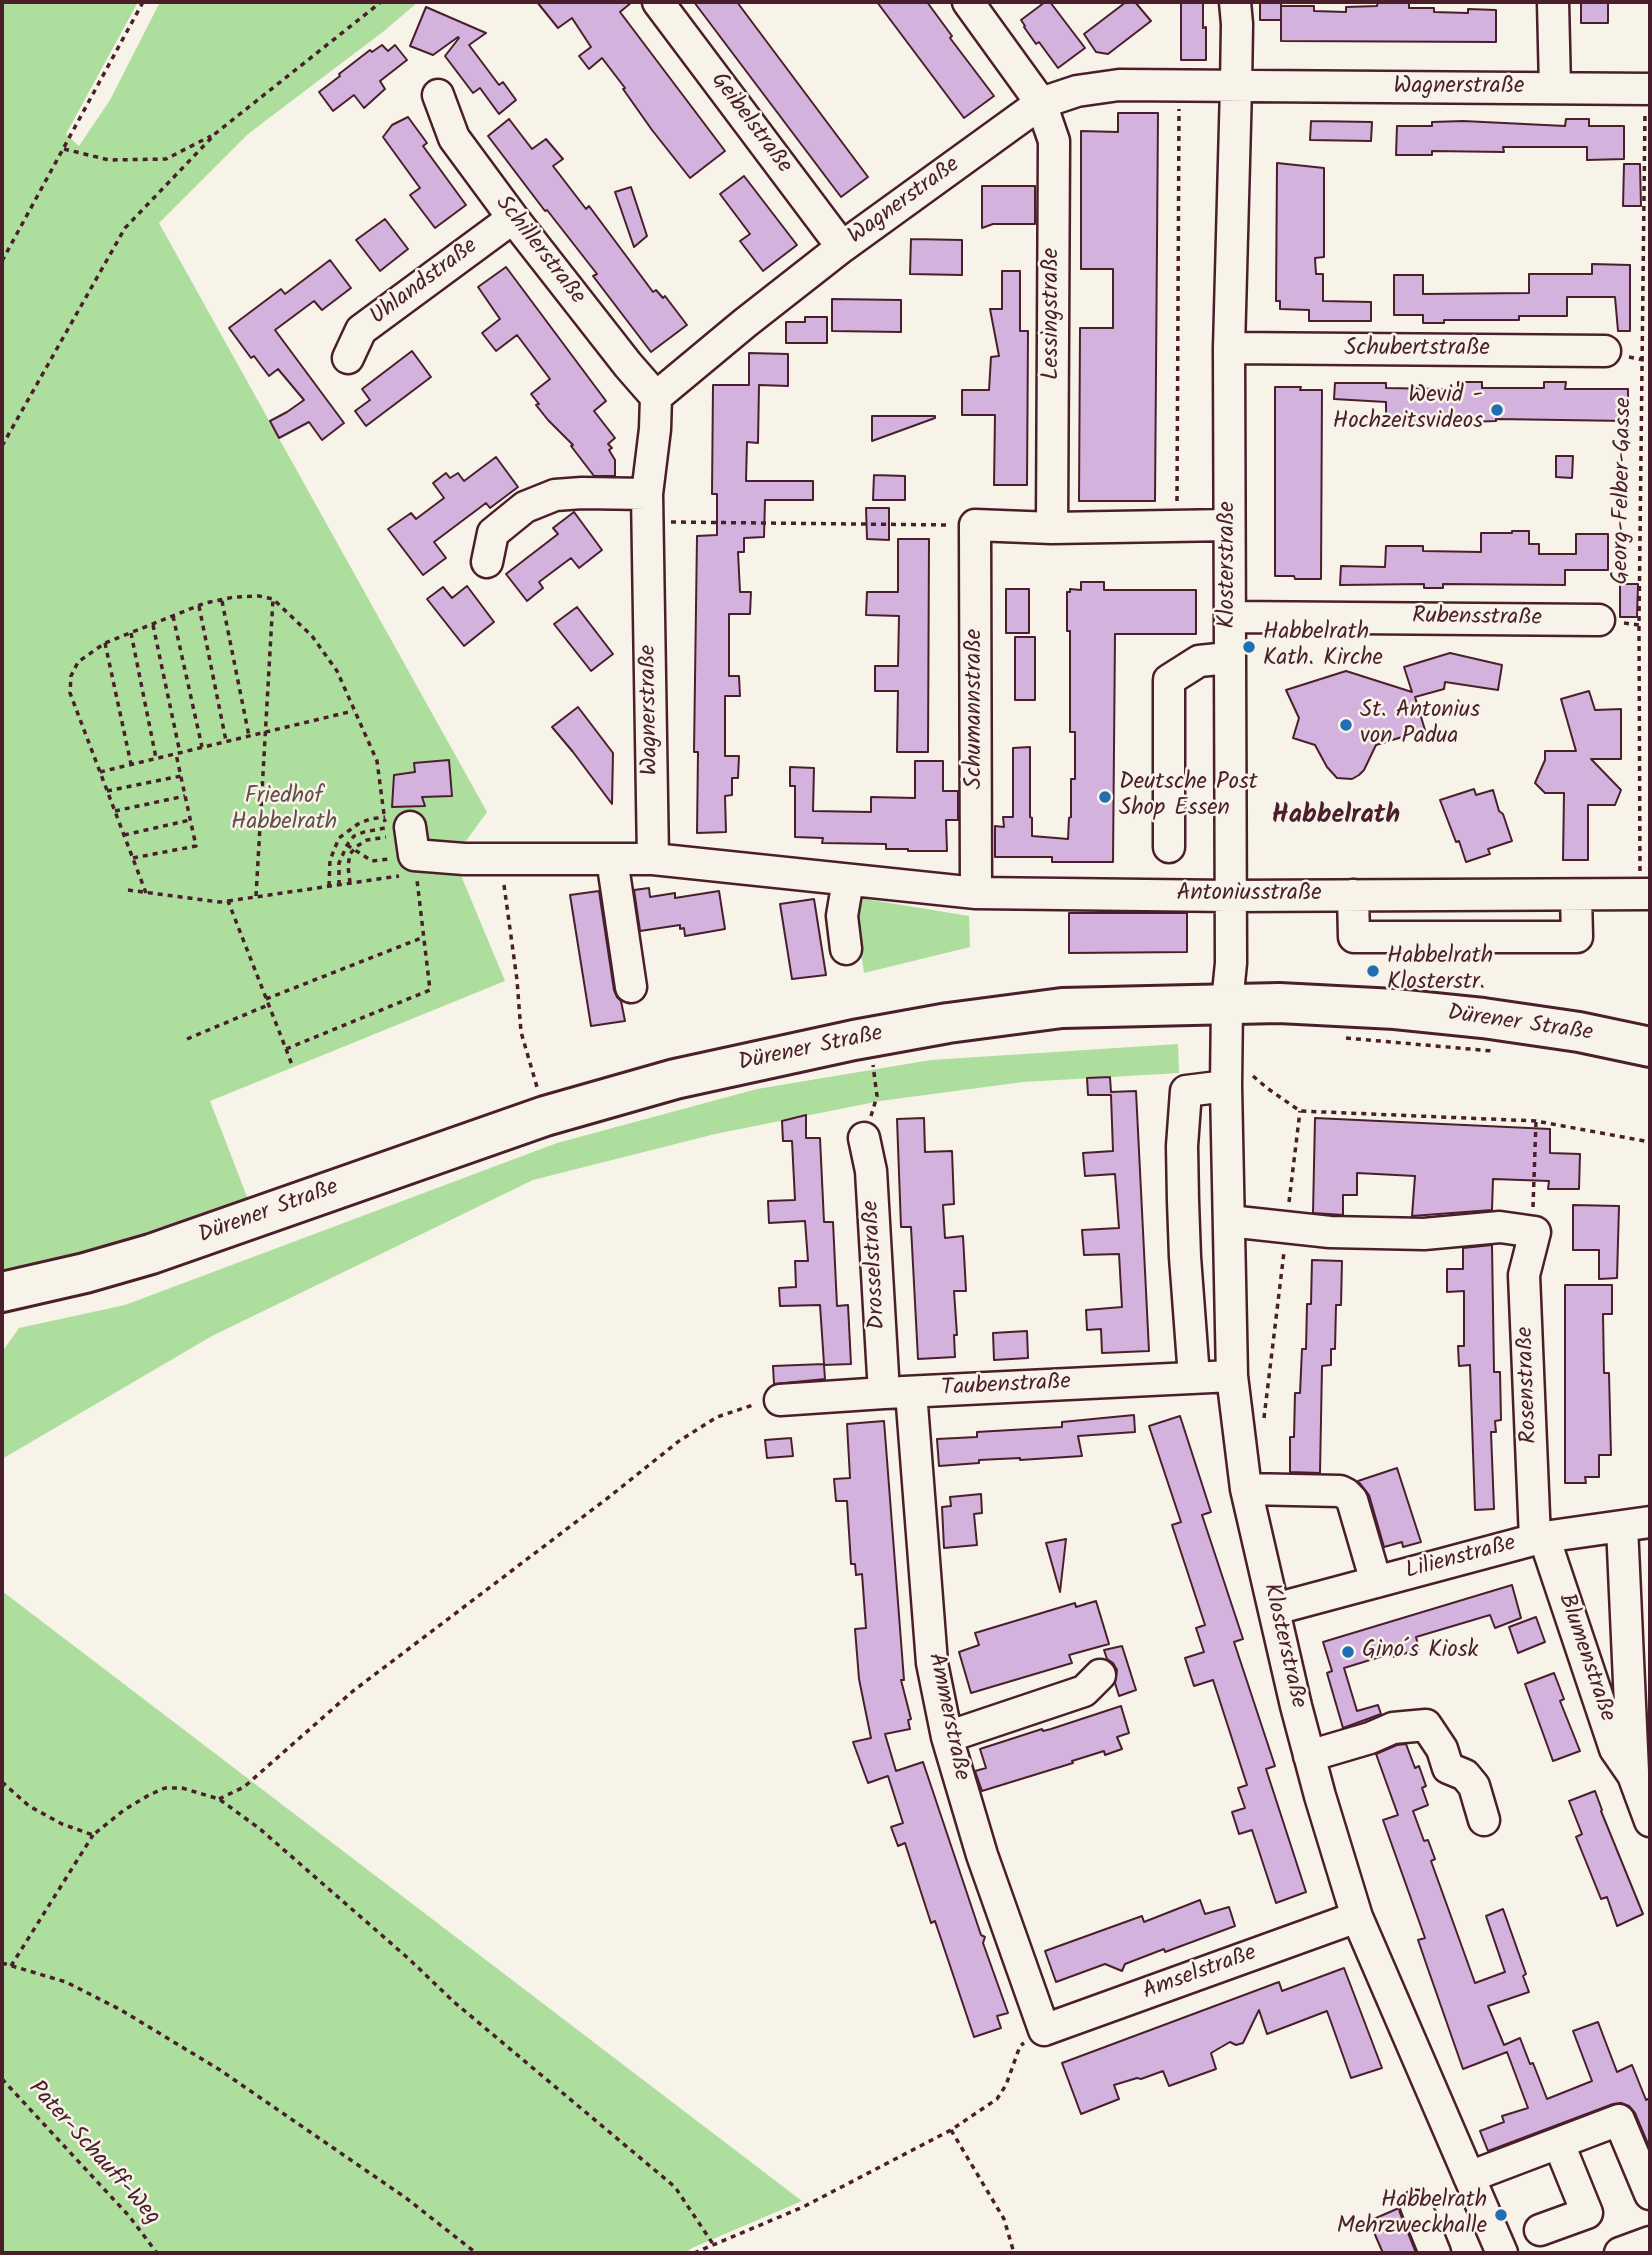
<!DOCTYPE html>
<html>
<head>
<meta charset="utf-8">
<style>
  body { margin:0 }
  #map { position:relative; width:1652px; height:2255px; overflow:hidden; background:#f7f3e8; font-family:Kalam,sans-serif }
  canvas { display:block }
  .frame { position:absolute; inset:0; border:4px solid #4a1f2b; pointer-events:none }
</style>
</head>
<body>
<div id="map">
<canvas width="1652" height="2255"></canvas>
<div class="frame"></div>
</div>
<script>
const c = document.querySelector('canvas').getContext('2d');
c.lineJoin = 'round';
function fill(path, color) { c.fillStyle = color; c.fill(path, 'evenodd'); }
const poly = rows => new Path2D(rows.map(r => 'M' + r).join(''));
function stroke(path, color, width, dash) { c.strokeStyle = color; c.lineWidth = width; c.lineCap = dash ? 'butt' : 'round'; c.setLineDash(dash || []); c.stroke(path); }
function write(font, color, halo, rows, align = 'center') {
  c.font = font + ' Kalam,sans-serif'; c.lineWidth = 5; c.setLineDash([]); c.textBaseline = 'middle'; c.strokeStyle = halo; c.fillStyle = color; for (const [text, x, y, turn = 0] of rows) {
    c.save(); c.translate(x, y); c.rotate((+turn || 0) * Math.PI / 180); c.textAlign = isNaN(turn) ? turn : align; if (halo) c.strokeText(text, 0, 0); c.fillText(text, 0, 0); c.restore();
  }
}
const green = poly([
  [2,2,138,2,66,134,79,146,110,100,160,2,418,2,384,31,248,134,159,223,487,812,458,852,460,873,505,981,210,1101,251,1207,2,1278],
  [853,897,969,916,970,947,864,973],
  [1178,1044,1179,1073,1023,1082,880,1101,715,1134,533,1180,212,1336,2,1459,2,1352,19,1328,125,1305,557,1143,757,1089,931,1060],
  [2,1591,802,2201,692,2248,685,2253,2,2253]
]);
const building = poly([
  [537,2,632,2,620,12,725,151,690,178,652,130,623,89,625,88,602,58,589,69,579,56,591,47,572,18,558,28,537,2],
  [694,2,737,2,868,177,841,197,694,2],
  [877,2,927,2,952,36,950,38,994,96,964,118,877,2],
  [1045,2,1050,2,1085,48,1058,68,1039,42,1036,44,1024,27,1025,26,1021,20,1045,2],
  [1126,2,1135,2,1151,21,1108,54,1096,52,1084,34,1126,2],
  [1181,2,1203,2,1203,28,1206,27,1206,60,1181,60,1181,2],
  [1260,2,1281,2,1281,20,1260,20,1260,2],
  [1378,2,1409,2,1409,8,1434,8,1434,12,1468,13,1468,9,1496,10,1496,42,1281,41,1281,6,1314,6,1314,11,1346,12,1346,7,1377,6,1378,2],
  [1581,2,1608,2,1608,23,1581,23,1581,2],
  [426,7,486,33,469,45,499,85,503,82,516,100,499,114,480,88,473,93,445,56,459,38,458,37,433,55,410,46,426,7],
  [382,45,388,51,395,45,407,60,380,81,385,89,364,108,354,95,333,111,319,92,340,76,339,74,370,50,372,52,382,45],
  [1118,113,1158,113,1155,501,1079,501,1080,328,1113,328,1113,269,1081,269,1081,131,1118,132,1118,113],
  [408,117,427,143,423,146,466,205,435,228,410,195,420,188,383,137,392,125,408,117],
  [509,119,532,149,546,139,563,159,553,166,586,209,589,206,653,292,656,290,663,298,665,296,687,325,651,352,593,276,597,274,547,210,545,211,488,136,509,119],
  [1566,119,1589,119,1589,126,1624,126,1624,159,1587,160,1587,147,1503,147,1504,152,1432,151,1432,155,1396,155,1397,126,1432,126,1432,122,1463,121,1565,126,1566,119],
  [1311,121,1372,122,1371,141,1310,140,1311,121],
  [1277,163,1324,168,1324,257,1315,258,1316,274,1323,274,1323,301,1371,302,1371,321,1309,321,1309,310,1280,309,1280,301,1276,301,1277,163],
  [1624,164,1640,164,1641,206,1623,206,1624,164],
  [744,176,797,245,763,271,740,241,750,234,720,194,744,176],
  [982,186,1035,186,1035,224,993,224,982,228,982,186],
  [631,187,647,236,634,247,615,192,631,187],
  [385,219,408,249,380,271,356,240,385,219],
  [911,239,962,240,962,275,910,274,911,239],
  [330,260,351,288,322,310,314,301,275,330,344,423,322,440,309,422,279,438,270,421,287,412,304,400,278,369,269,376,254,356,251,358,229,328,281,289,285,294,330,260],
  [1592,264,1630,265,1630,331,1618,331,1615,297,1567,297,1567,316,1519,316,1519,320,1444,320,1444,323,1423,323,1423,315,1394,315,1394,275,1423,275,1423,294,1529,293,1529,274,1592,274,1592,264],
  [506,267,606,401,594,411,615,438,608,444,612,448,609,450,615,460,615,476,594,476,571,446,573,445,548,420,536,405,539,404,531,394,550,379,517,335,496,351,482,333,500,319,478,287,506,267],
  [1002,271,1020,271,1020,331,1028,331,1027,485,994,485,995,415,962,415,962,390,989,390,991,357,999,356,990,309,1002,309,1002,271],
  [832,299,901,300,901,332,832,331,832,299],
  [805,317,827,317,827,343,786,343,786,322,805,322,805,317],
  [412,351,431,377,366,426,355,411,370,400,362,389,412,351],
  [749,353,788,354,788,386,759,385,758,443,747,442,746,481,813,481,813,500,765,500,764,537,744,538,744,552,738,552,740,592,751,592,750,614,729,614,729,676,739,676,740,696,725,696,725,756,739,756,738,778,732,778,732,795,725,796,726,832,697,833,698,752,694,752,697,536,717,535,717,494,712,494,713,385,749,385,749,353],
  [1458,382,1482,382,1482,388,1544,388,1544,382,1566,382,1565,389,1628,389,1628,421,1496,419,1496,421,1386,425,1386,402,1334,399,1335,383,1386,383,1386,388,1443,389,1458,388,1458,382],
  [1275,387,1301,387,1300,390,1322,390,1321,579,1295,579,1294,576,1275,576,1275,387],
  [872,416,935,416,935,418,872,441,872,416],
  [1556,456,1573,456,1572,478,1556,477,1556,456],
  [496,457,518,487,490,508,486,503,434,542,446,558,423,575,388,529,411,513,416,519,444,498,433,483,446,473,450,478,458,473,464,481,496,457],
  [874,475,905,476,905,500,873,500,874,475],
  [866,508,889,508,889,540,867,539,866,508],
  [574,512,602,550,579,568,571,558,539,582,543,588,527,601,506,574,558,534,553,528,574,512],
  [1512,531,1529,531,1529,544,1539,544,1539,554,1576,554,1576,534,1608,534,1608,570,1565,570,1565,585,1443,584,1443,588,1424,588,1424,584,1340,585,1341,566,1385,567,1386,546,1423,546,1423,551,1481,552,1481,533,1512,533,1512,531],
  [898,539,929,539,928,752,897,752,898,691,875,691,875,666,898,666,899,616,866,615,867,592,898,592,898,539],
  [1081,582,1104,582,1104,590,1196,590,1196,634,1115,634,1113,862,1052,862,1052,857,995,857,995,826,1004,827,1003,817,1013,817,1013,748,1030,747,1030,817,1032,818,1032,836,1068,839,1069,818,1071,817,1071,779,1075,779,1075,732,1070,732,1070,631,1067,631,1067,592,1070,592,1070,589,1081,590,1081,582],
  [1620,584,1638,584,1637,617,1620,617,1620,584],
  [467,586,494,622,464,646,427,599,443,587,452,598,467,586],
  [1006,589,1029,589,1029,633,1006,633,1006,589],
  [577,607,613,654,591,671,554,624,577,607],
  [1015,637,1035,637,1035,700,1015,700,1015,637],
  [1450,653,1502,665,1498,690,1445,682,1444,689,1415,697,1425,730,1376,745,1364,770,1359,775,1352,779,1337,778,1327,767,1315,745,1293,738,1299,718,1286,690,1346,671,1412,692,1404,667,1450,653],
  [1589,691,1595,710,1621,709,1621,759,1591,759,1621,790,1615,805,1588,805,1588,860,1563,860,1564,793,1545,793,1535,783,1545,760,1545,751,1576,751,1561,699,1589,691],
  [578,707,613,753,612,804,573,752,552,727,578,707],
  [449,760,452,796,422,797,425,806,392,807,394,775,415,772,414,763,449,760],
  [915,761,943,761,943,791,958,791,958,820,946,820,947,851,908,851,908,849,886,849,886,844,822,843,823,838,795,837,795,786,790,786,790,767,814,768,813,811,871,812,871,797,915,798,915,761],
  [1474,789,1476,795,1493,790,1499,811,1503,814,1512,841,1488,849,1490,854,1466,862,1459,841,1456,842,1440,800,1474,789],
  [649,888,650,897,675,893,675,898,719,891,725,929,685,936,684,928,680,929,680,925,640,931,634,890,649,888],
  [599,891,614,990,617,997,621,1001,625,1021,591,1026,570,895,599,891],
  [814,899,826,975,792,979,780,904,814,899],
  [1069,913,1187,913,1187,952,1069,953,1069,913],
  [1110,1077,1111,1092,1136,1091,1149,1351,1102,1353,1101,1329,1087,1330,1086,1310,1122,1307,1119,1254,1084,1255,1082,1230,1119,1228,1115,1174,1085,1176,1083,1153,1113,1151,1111,1095,1088,1095,1087,1078,1110,1077],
  [806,1115,806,1138,820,1138,824,1222,833,1222,837,1306,848,1305,851,1364,824,1365,825,1379,774,1384,773,1366,824,1364,820,1305,780,1306,779,1288,796,1287,795,1261,808,1261,805,1221,769,1223,768,1201,795,1200,792,1141,783,1141,782,1121,806,1115],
  [924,1118,925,1152,952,1151,954,1204,943,1205,945,1238,963,1236,966,1291,954,1291,957,1335,954,1335,955,1357,918,1359,911,1227,901,1227,897,1119,924,1118],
  [1315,1118,1550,1129,1550,1153,1580,1154,1579,1189,1548,1189,1549,1181,1493,1179,1492,1210,1412,1216,1415,1176,1357,1173,1357,1195,1343,1195,1343,1215,1313,1213,1315,1118],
  [1573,1205,1619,1206,1617,1278,1599,1279,1599,1250,1573,1250,1573,1205],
  [1492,1245,1494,1372,1500,1372,1501,1420,1495,1421,1496,1432,1491,1432,1494,1509,1475,1510,1470,1365,1459,1366,1458,1346,1464,1346,1464,1291,1447,1292,1447,1269,1463,1269,1463,1248,1492,1245],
  [1312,1260,1342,1261,1341,1305,1336,1305,1335,1349,1331,1349,1331,1365,1322,1366,1320,1473,1290,1472,1290,1437,1294,1437,1295,1393,1300,1393,1302,1349,1306,1349,1307,1304,1311,1304,1312,1260],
  [1565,1285,1612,1285,1612,1314,1603,1314,1604,1373,1609,1373,1611,1455,1599,1455,1599,1477,1585,1477,1586,1483,1565,1483,1565,1285],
  [1027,1331,1028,1358,994,1360,993,1333,1027,1331],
  [1134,1415,1135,1432,1078,1436,1082,1456,1020,1460,1020,1458,979,1460,979,1463,939,1466,937,1439,977,1437,977,1432,1062,1427,1062,1422,1134,1415],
  [1180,1416,1211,1512,1202,1515,1243,1639,1234,1642,1275,1766,1266,1769,1306,1892,1276,1903,1252,1830,1239,1834,1232,1812,1245,1808,1238,1788,1247,1785,1213,1680,1194,1686,1185,1658,1204,1652,1196,1628,1205,1625,1172,1525,1181,1522,1149,1426,1180,1416],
  [884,1421,904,1680,901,1680,911,1719,908,1720,910,1729,885,1734,896,1771,923,1762,981,1935,985,1937,983,1943,1008,2013,997,2016,1001,2028,974,2037,935,1921,931,1923,905,1843,898,1846,891,1827,903,1823,888,1776,868,1783,853,1742,871,1738,859,1679,855,1629,866,1628,862,1574,856,1575,855,1564,851,1564,847,1501,836,1501,834,1479,850,1478,847,1424,884,1421],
  [791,1438,793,1456,767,1458,765,1440,791,1438],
  [1397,1468,1421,1542,1403,1547,1402,1542,1384,1547,1369,1495,1358,1481,1397,1468],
  [981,1494,982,1513,974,1514,977,1545,944,1548,942,1507,951,1506,950,1497,981,1494],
  [1066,1539,1060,1592,1046,1543,1066,1539],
  [1512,1585,1521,1618,1495,1628,1490,1615,1416,1637,1419,1649,1394,1657,1393,1653,1344,1668,1357,1711,1378,1705,1381,1714,1343,1728,1327,1673,1332,1671,1323,1642,1512,1585],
  [1096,1601,1109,1644,1069,1655,1072,1663,971,1693,959,1652,979,1645,975,1633,1075,1603,1076,1607,1096,1601],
  [1536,1617,1545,1642,1518,1653,1509,1627,1536,1617],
  [1122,1646,1136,1690,1119,1696,1115,1683,1117,1670,1113,1663,1107,1659,1104,1650,1122,1646],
  [1554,1673,1564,1699,1560,1701,1580,1751,1553,1761,1525,1684,1554,1673],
  [1121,1706,1129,1733,1117,1737,1122,1749,1105,1755,1104,1751,1072,1761,1073,1763,982,1791,975,1771,986,1768,980,1749,1042,1729,1043,1731,1051,1729,1121,1706],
  [1406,1744,1415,1768,1419,1766,1426,1786,1422,1788,1428,1805,1413,1811,1424,1841,1428,1840,1435,1859,1431,1861,1475,1983,1505,1972,1486,1916,1503,1909,1526,1974,1523,1976,1529,1992,1488,2006,1504,2045,1520,2038,1530,2064,1533,2063,1547,2099,1592,2081,1573,2031,1598,2022,1617,2072,1632,2065,1646,2100,1650,2098,1650,2149,1635,2113,1629,2106,1621,2103,1613,2104,1488,2151,1480,2131,1504,2122,1502,2116,1528,2108,1507,2052,1463,2069,1428,1969,1418,1940,1425,1938,1383,1820,1398,1815,1376,1754,1397,1745,1406,1744],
  [1595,1791,1602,1810,1601,1811,1643,1914,1617,1926,1607,1897,1601,1899,1576,1837,1582,1834,1569,1801,1595,1791],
  [1200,1900,1205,1914,1229,1907,1235,1926,1165,1952,1164,1949,1125,1964,1122,1971,1105,1964,1056,1982,1045,1951,1142,1916,1144,1922,1200,1900],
  [1344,1968,1382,2068,1351,2078,1327,2011,1267,2034,1259,2010,1243,2043,1236,2045,1230,2042,1211,2053,1216,2069,1169,2086,1163,2071,1141,2079,1137,2078,1114,2085,1119,2099,1081,2114,1062,2063,1279,1982,1282,1991,1344,1968],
  [1399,2208,1400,2213,1416,2253,1383,2253,1369,2221,1399,2208]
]);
const path = poly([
  [64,149,109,160,166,159,211,136],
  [2,261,143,2],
  [1629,357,1644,360],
  [2,446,125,228,216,133,381,2],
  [1177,501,1179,109],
  [671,522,950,525],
  [222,601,249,736],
  [199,606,226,741],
  [173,616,202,747],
  [1624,623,1639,625],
  [153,625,180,753],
  [131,633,156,758],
  [105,643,131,764],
  [100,772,353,711],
  [107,791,181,776],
  [115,811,185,796],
  [124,835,190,820],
  [347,845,372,861,389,859],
  [133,858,196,846,176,754],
  [1640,871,1639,625,1645,112],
  [350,883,348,866,350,854,357,846,367,840,386,837],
  [339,885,339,863,347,845,354,836,364,832,385,828],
  [504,885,517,980,521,1032,537,1087],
  [329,886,330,860,339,838,358,824,370,819,385,817],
  [128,890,219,902,228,901,286,1049,430,990,417,880],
  [146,893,70,693,71,676,78,662,105,643,205,603,234,597,259,596,273,599,312,636,337,671,377,761,385,822],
  [256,896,273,599],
  [228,901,399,876],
  [266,999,424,937],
  [1346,1038,1492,1051],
  [187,1039,268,1005],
  [286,1049,292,1065],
  [1253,1076,1267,1088,1300,1111,1536,1121,1650,1142],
  [871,1116,877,1096,873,1065],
  [1289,1202,1300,1111],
  [1533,1207,1536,1121],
  [1264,1418,1284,1252],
  [2,1782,29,1806,62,1824,93,1835,124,1810,149,1795,165,1788,182,1788,219,1799,260,1829,409,1959,454,2002,675,2187,713,2244],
  [219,1799,244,1787,353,1691,609,1497,679,1441,717,1417,756,1404],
  [2,1963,66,1982,121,2010,220,2070,406,2198,476,2253],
  [11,1966,93,1835],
  [2,2079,129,2216,157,2253],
  [951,2130,1004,2219,1014,2253],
  [694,2253,803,2207,951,2130,997,2099,1006,2085,1020,2046,1024,2043]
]);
const minor = poly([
  [658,2,842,247],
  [968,2,1041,103,1054,141,1052,528],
  [1235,2,1237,24,1236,87,1229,348,1231,963,1227,1003,1226,1086,1232,1376,1246,1489,1296,1706,1320,1796,1357,1917,1502,2253],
  [1553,2,1555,88],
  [438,95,454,138,513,218,628,365,656,397],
  [1229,348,1605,351],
  [348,358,361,330,513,218],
  [487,562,493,533,525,507,555,495,582,493,647,494],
  [1230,617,1599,620],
  [410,827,414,855,464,859,653,859,976,893,1230,896,1650,894],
  [1169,847,1169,680,1199,661,1228,658],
  [612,859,631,987],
  [653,859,647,494,655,429,656,397,745,323,842,247,1041,103,1077,91,1119,85,1650,89],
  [976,893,975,525,1052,528,1229,525],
  [1353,895,1354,937,1577,937,1576,895],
  [846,949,842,916,848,880],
  [864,1138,871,1171,884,1393],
  [1229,1221,1330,1232,1424,1234,1500,1227,1535,1232,1524,1275,1535,1539],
  [1194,1377,1185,1257,1183,1201,1182,1146,1186,1091,1226,1086],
  [911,1392,932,1663,947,1737,982,1855,1044,2030,1357,1917],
  [780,1400,884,1393,1232,1376],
  [1246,1489,1340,1491,1346,1494,1352,1500,1376,1582],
  [1622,1526,1633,1771],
  [1544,1537,1615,1749,1633,1775,1650,1821],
  [1275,1609,1544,1537,1650,1522],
  [947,1737,1084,1691,1100,1675],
  [1309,1756,1370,1738,1393,1728,1426,1725,1442,1749,1448,1768,1465,1775,1474,1786,1484,1820],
  [1469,2177,1619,2120,1650,2194],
  [1416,2206,1435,2253],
  [1540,2230,1587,2213,1559,2144],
  [1620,2253,1650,2242]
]);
const major = poly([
  [2,1292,85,1273,151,1254,545,1116,675,1079,854,1040,948,1023,1062,1008,1279,1003,1395,1009,1483,1018,1579,1032,1650,1047]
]);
const markers = [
  [1497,410,7,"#1f6fb2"],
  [1249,647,7,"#1f6fb2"],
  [1346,725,7,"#1f6fb2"],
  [1105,797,7,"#1f6fb2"],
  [1373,971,7,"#1f6fb2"],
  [1348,1652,7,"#1f6fb2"],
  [1501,2215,7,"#1f6fb2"]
];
const streetNames = [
  ["Wagnerstraße",1459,88],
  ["Geibelstraße",750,124,53],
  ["Wagnerstraße",905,202,-36],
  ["Schillerstraße",539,251,52],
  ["Uhlandstraße",425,283,-37],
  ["Lessingstraße",1053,314,-90],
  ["Schubertstraße",1417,350],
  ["Georg-Felber-Gasse",1624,491,-89],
  ["Klosterstraße",1229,565,-90],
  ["Rubensstraße",1477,619,1],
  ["Schumannstraße",976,709,-90],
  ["Wagnerstraße",651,710,-91],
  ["Antoniusstraße",1249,895],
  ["Dürener Straße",1520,1025,8],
  ["Dürener Straße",811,1050,-12],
  ["Dürener Straße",269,1213,-20],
  ["Drosselstraße",876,1265,-93],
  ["Rosenstraße",1529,1385,-92],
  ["Taubenstraße",1006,1387,-3],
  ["Lilienstraße",1461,1559,-15],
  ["Klosterstraße",1283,1646,77],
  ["Blumenstraße",1585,1658,71],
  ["Ammerstraße",947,1717,78],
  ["Amselstraße",1200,1974,-20],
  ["Pater-Schauff-Weg",93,2154,48]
];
const poiNames = [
  ["Wevid -",1483,397,"right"],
  ["Hochzeitsvideos",1483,423,"right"],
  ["Habbelrath",1263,634],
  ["Kath. Kirche",1263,660],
  ["St. Antonius",1360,712],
  ["von Padua",1360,738],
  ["Deutsche Post",1119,784],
  ["Shop Essen",1119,810],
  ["Habbelrath",1387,958],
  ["Klosterstr.",1387,984],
  ["Gino´s Kiosk",1362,1652],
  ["Habbelrath",1487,2202,"right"],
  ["Mehrzweckhalle",1487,2228,"right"]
];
const parkNames = [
  ["Friedhof",284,798],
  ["Habbelrath",284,824]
];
const quarterNames = [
  ["Habbelrath",1336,818]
];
fill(green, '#aede9d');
fill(building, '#d3b2de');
stroke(building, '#4a1f2b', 2);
stroke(minor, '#4a1f2b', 35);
stroke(major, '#4a1f2b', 44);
stroke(path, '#4a1f2b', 3.5, [5, 5]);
stroke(minor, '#f7f3e8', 30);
stroke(major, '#f7f3e8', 38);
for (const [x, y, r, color] of markers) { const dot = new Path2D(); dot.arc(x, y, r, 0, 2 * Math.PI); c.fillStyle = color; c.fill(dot); stroke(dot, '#f7f3e8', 2.5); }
write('23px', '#4a1f2b', '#f7f3e8', streetNames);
write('23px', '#4a1f2b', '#f7f3e8', poiNames, 'left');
write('23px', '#634f48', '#f7f3e8', parkNames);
write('bold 26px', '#4a1f2b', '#f7f3e8', quarterNames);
</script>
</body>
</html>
